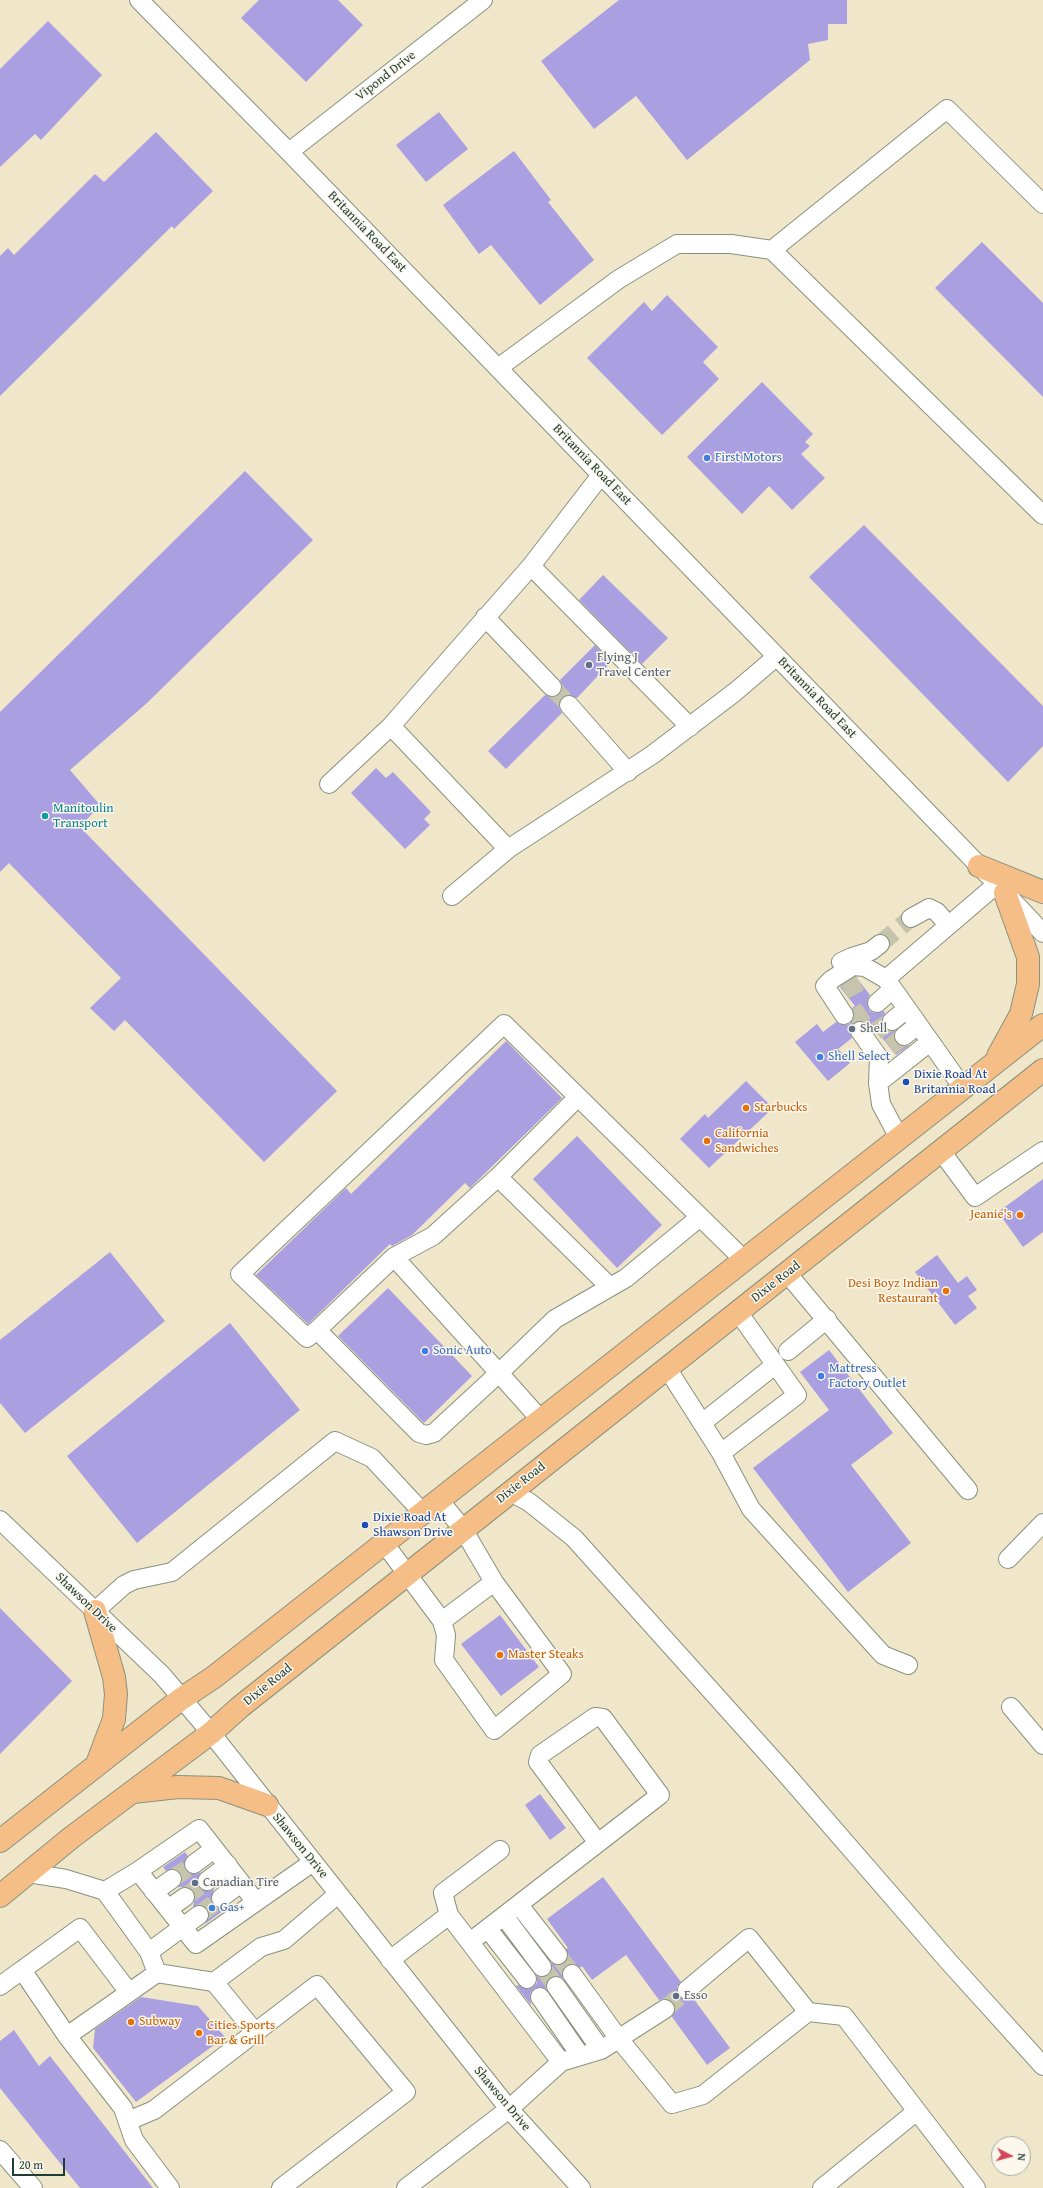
<!DOCTYPE html>
<html>
<head>
<meta charset="utf-8">
<style>
  body { margin:0 }
  #map { position:relative; width:1043px; height:2188px; overflow:hidden; background:#f0e6ca; font-family:"Gentium Book Plus",serif }
  canvas { display:block }
  .north { position:absolute; left:991px; top:2136px; width:40px; height:40px; box-sizing:border-box; background:#fbf7ec; border:1px solid #a3ada2; border-radius:50%; rotate:96deg; font-size:11px; font-weight:700; line-height:16px; text-align:center; color:#1f3d34 }
  .north::after { content:''; display:block; margin:auto; width:14px; height:18px; background:#d1495b; clip-path:polygon(50% 0,100% 100%,50% 72%,0 100%) }
  .scale { position:absolute; left:12px; top:2158px; width:53px; height:18px; box-sizing:border-box; border:2px solid #1f3d34; border-top:0; padding-left:5px; font-size:12px; line-height:14px; white-space:nowrap; color:#1f3d34; -webkit-text-stroke:3px #fbf7ec; paint-order:stroke }
</style>
</head>
<body>
<div id="map">
<canvas width="1043" height="2188"></canvas>
<div class="north">N</div>
<div class="scale">20 m</div>
</div>
<script>
const c = document.querySelector('canvas').getContext('2d');
c.lineJoin = 'round';
function fill(path, color) { c.fillStyle = color; c.fill(path, 'evenodd'); }
const poly = rows => new Path2D(rows.map(r => 'M' + r).join(''));
function stroke(path, color, width, dash) { c.strokeStyle = color; c.lineWidth = width; c.lineCap = dash ? 'butt' : 'round'; c.setLineDash(dash || []); c.stroke(path); }
function write(font, color, halo, rows, align = 'center') {
  c.font = font + ' "Gentium Book Plus",serif'; c.lineWidth = 3; c.setLineDash([]); c.textBaseline = 'middle'; c.strokeStyle = halo; c.fillStyle = color; for (const [text, x, y, turn = 0] of rows) {
    c.save(); c.translate(x, y); c.rotate((+turn || 0) * Math.PI / 180); c.textAlign = isNaN(turn) ? turn : align; if (halo) c.strokeText(text, 0, 0); c.fillText(text, 0, 0); c.restore();
  }
}
const building = poly([
  [259,0,338,0,363,25,306,82,241,18],
  [619,0,847,0,847,24,828,24,828,40,808,44,810,60,687,160,636,96,594,129,541,61],
  [48,21,102,75,41,140,35,134,0,167,0,69],
  [439,112,468,149,426,182,396,145],
  [156,132,213,191,174,229,172,226,0,396,0,256,8,248,14,255,95,174,104,182],
  [514,151,551,200,548,202,594,260,540,305,491,245,479,254,443,205],
  [982,242,1043,303,1043,397,935,288],
  [667,295,718,347,703,362,719,379,662,435,587,358,644,302,652,311],
  [762,382,813,434,805,442,810,446,801,454,825,478,792,510,769,486,742,514,687,457],
  [245,471,313,540,147,703,70,770,100,805,80,827,337,1091,264,1162,125,1020,114,1031,90,1008,121,978,9,863,0,872,0,712],
  [864,525,1043,706,1043,746,1008,782,809,577],
  [603,575,668,638,642,664,579,600],
  [595,645,611,662,577,698,567,695,562,697,559,707,562,713,506,769,488,751,545,695,554,697,560,694,562,685,560,680],
  [376,768,386,778,393,772,431,812,424,819,430,825,405,849,351,793],
  [856,977,870,995,867,1000,869,1010,874,1013,884,1011,885,1013,882,1022,884,1027,889,1031,895,1031,894,1038,900,1046,910,1045,896,1055,870,1023,868,1024,859,1021,854,1022,850,1032,852,1038,838,1049,850,1063,828,1081,795,1042,817,1024,823,1032,836,1022,844,1025,850,1024,854,1015,852,1008,855,1006,840,987],
  [506,1041,562,1098,470,1188,465,1183,412,1235,392,1246,390,1244,308,1324,256,1275,346,1188,351,1194],
  [746,1081,773,1108,709,1168,680,1139,705,1114,708,1118],
  [577,1136,662,1225,617,1268,533,1179],
  [1043,1179,1043,1232,1023,1247,998,1212],
  [110,1252,165,1321,25,1433,0,1403,0,1340],
  [937,1255,958,1283,967,1276,977,1290,968,1296,977,1308,955,1325,915,1272],
  [388,1288,472,1376,424,1423,338,1336],
  [230,1323,300,1410,137,1543,67,1456],
  [829,1350,893,1433,851,1465,911,1543,848,1592,753,1468,829,1410,800,1372],
  [0,1608,72,1681,0,1754],
  [500,1615,539,1667,501,1696,461,1644],
  [540,1794,566,1828,550,1840,525,1805],
  [185,1852,188,1856,184,1865,186,1871,195,1874,201,1872,197,1882,199,1888,208,1891,214,1889,211,1899,213,1905,217,1908,228,1907,205,1924,209,1914,207,1908,198,1905,193,1907,195,1896,193,1891,189,1887,178,1887,182,1878,180,1873,171,1869,166,1871,163,1867],
  [603,1877,681,1982,677,1987,679,1996,684,2000,693,1998,730,2048,707,2065,672,2017,675,2009,674,2003,665,1999,659,2000,626,1955,592,1980,582,1966,580,1968,571,1964,566,1965,562,1970,563,1978,555,1976,547,1981,546,1989,540,1987,534,1989,530,1993,531,2005,516,1986,518,1985,528,1989,533,1987,537,1983,537,1976,544,1977,551,1971,551,1963,559,1965,565,1963,568,1959,566,1949,568,1948,547,1919],
  [141,1997,198,2006,225,2037,136,2102,93,2048,95,2029],
  [14,2030,39,2066,50,2056,153,2188,80,2188,0,2088,0,2041]
]);
const minorTunnel = poly([
  [552,687,569,705],
  [880,944,911,918],
  [844,991,860,982],
  [851,1021,877,1003],
  [876,1031,892,1021],
  [890,1047,904,1036],
  [172,1879,194,1864],
  [185,1897,207,1881],
  [199,1915,221,1898],
  [558,1955,572,1974],
  [542,1967,556,1986],
  [665,2009,687,1990]
]);
const minor = poly([
  [139,0,289,152,989,876],
  [289,152,483,0],
  [772,250,947,109,1043,204],
  [498,368,619,279,677,244,731,244,772,250,1043,515],
  [601,475,531,566,690,727],
  [485,617,552,687],
  [569,705,628,772],
  [391,726,508,849,452,896],
  [329,784,391,726,531,566],
  [508,849,652,755,735,692,776,657],
  [1008,896,1043,933],
  [911,918,929,908,937,912,948,925],
  [841,962,852,957,871,951,880,944],
  [877,1003,893,989],
  [844,1015,825,986,831,980,853,966,865,967,886,979],
  [892,1021,907,1009],
  [860,1031,879,1058,878,1083,881,1104,899,1138],
  [904,1036,918,1025],
  [878,1083,930,1042],
  [963,1088,886,979,997,884],
  [941,1151,975,1197,1043,1151],
  [498,1177,610,1287],
  [394,1257,499,1373,555,1319,626,1278,700,1217],
  [787,1273,968,1490],
  [317,1330,394,1257,433,1236,498,1177,578,1097],
  [788,1351,827,1319],
  [667,1368,721,1453,751,1509,883,1655,908,1665],
  [541,1420,499,1373,434,1433,426,1435,419,1433,317,1330,307,1338,240,1274,504,1024,744,1260],
  [702,1423,775,1365],
  [721,1453,797,1395,738,1312],
  [510,1492,529,1502,574,1538,785,1773,949,1962,1043,2066],
  [0,1520,162,1675,211,1733,509,2109,581,2188],
  [384,1543,442,1621,494,1582,463,1529,439,1500],
  [1008,1559,1043,1523],
  [95,1611,124,1585,134,1580,172,1572,335,1441,372,1458,423,1513],
  [442,1621,446,1635,444,1660,494,1730,562,1674,494,1582],
  [1011,1707,1043,1745],
  [194,1864,214,1849],
  [138,1871,199,1829,256,1902],
  [28,1873,66,1879,105,1891,149,1952,157,1973,67,2036,123,2108,134,2140,170,2188],
  [207,1881,228,1865],
  [105,1891,138,1871,196,1944,313,1862],
  [154,1892,172,1879],
  [221,1898,241,1883],
  [519,1905,558,1955],
  [168,1909,185,1897],
  [449,1915,443,1893,500,1850],
  [504,1916,542,1967],
  [488,1929,527,1979],
  [470,1942,660,1795,603,1718,595,1717,540,1755,538,1762,598,1843],
  [149,1952,199,1915],
  [390,1960,449,1915,561,2062,509,2109,406,2188],
  [22,1970,80,1928,128,1991],
  [157,1973,214,1982,261,1947,284,1940,338,1894],
  [572,1974,619,2039,672,2104,703,2095,808,2012,749,1938,687,1990],
  [214,1982,255,2032],
  [0,1986,22,1970,67,2036],
  [556,1986,601,2050],
  [540,1997,580,2055],
  [808,2012,844,2016,976,2188],
  [561,2062,601,2050,665,2009],
  [128,2121,154,2110,317,1985,406,2092,281,2188],
  [0,2150,33,2188],
  [822,2188,917,2111]
]);
const major = poly([
  [979,866,1043,892],
  [998,1056,1021,1014,1028,984,1028,957,1005,893],
  [95,1611,114,1677,116,1694,114,1719,97,1764],
  [133,1792,178,1787,219,1788,267,1805],
  [0,1841,181,1699,214,1677,1043,1025],
  [0,1896,72,1837,211,1733,240,1707,1043,1070]
]);
const markers = [
  [707,458,4,"#3f7fe0"],
  [589,665,4,"#5c6f8a"],
  [45,816,4,"#0f9aa8"],
  [852,1029,4,"#5c6f8a"],
  [820,1057,4,"#3f7fe0"],
  [906,1082,4,"#1a4fb4"],
  [746,1108,4,"#e8710a"],
  [707,1141,4,"#e8710a"],
  [1020,1215,4,"#e8710a"],
  [946,1291,4,"#e8710a"],
  [425,1351,4,"#3f7fe0"],
  [821,1376,4,"#3f7fe0"],
  [365,1525,4,"#1a4fb4"],
  [500,1655,4,"#e8710a"],
  [195,1883,4,"#5c6f8a"],
  [212,1908,4,"#3f7fe0"],
  [676,1996,4,"#5c6f8a"],
  [131,2022,4,"#e8710a"],
  [199,2033,4,"#e8710a"]
];
const streetNames = [
  ["Vipond Drive",386,76,-38],
  ["Britannia Road East",367,232,46],
  ["Britannia Road East",592,465,46],
  ["Britannia Road East",817,698,46],
  ["Dixie Road",776,1282,-38],
  ["Dixie Road",521,1483,-38],
  ["Shawson Drive",86,1603,44],
  ["Dixie Road",268,1685,-39],
  ["Shawson Drive",300,1846,51],
  ["Shawson Drive",502,2099,50]
];
const shopNames = [
  ["First Motors",715,458],
  ["Shell Select",828,1057],
  ["Sonic Auto",433,1351],
  ["Mattress",829,1369],
  ["Factory Outlet",829,1384],
  ["Gas+",220,1908]
];
const serviceNames = [
  ["Flying J",597,658],
  ["Travel Center",597,673],
  ["Shell",860,1029],
  ["Canadian Tire",203,1883],
  ["Esso",684,1996]
];
const cultureNames = [
  ["Manitoulin",53,809],
  ["Transport",53,824]
];
const transitNames = [
  ["Dixie Road At",914,1075],
  ["Britannia Road",914,1090],
  ["Dixie Road At",373,1518],
  ["Shawson Drive",373,1533]
];
const foodNames = [
  ["Starbucks",754,1108],
  ["California",715,1134],
  ["Sandwiches",715,1149],
  ["Jeanie's",1012,1215,"right"],
  ["Desi Boyz Indian",938,1284,"right"],
  ["Restaurant",938,1299,"right"],
  ["Master Steaks",508,1655],
  ["Subway",139,2022],
  ["Cities Sports",207,2026],
  ["Bar & Grill",207,2041]
];
fill(building, '#aa9fe1');
stroke(minorTunnel, '#c6c4ac', 18, [18, 9]);
stroke(minor, '#88927f', 20);
stroke(major, '#88927f', 24);
stroke(minor, '#fff', 18);
stroke(major, '#f6be87', 22);
for (const [x, y, r, color] of markers) { const dot = new Path2D(); dot.arc(x, y, r, 0, 2 * Math.PI); c.fillStyle = color; c.fill(dot); stroke(dot, '#fbf7ec', 1.5); }
write('13px', '#1f3d34', '#fbf7ec', streetNames);
write('13px', '#366cbe', '#fbf7ec', shopNames, 'left');
write('13px', '#4e5e75', '#fbf7ec', serviceNames, 'left');
write('13px', '#0d838f', '#fbf7ec', cultureNames, 'left');
write('13px', '#164399', '#fbf7ec', transitNames, 'left');
write('13px', '#c56008', '#fbf7ec', foodNames, 'left');
</script>
</body>
</html>
